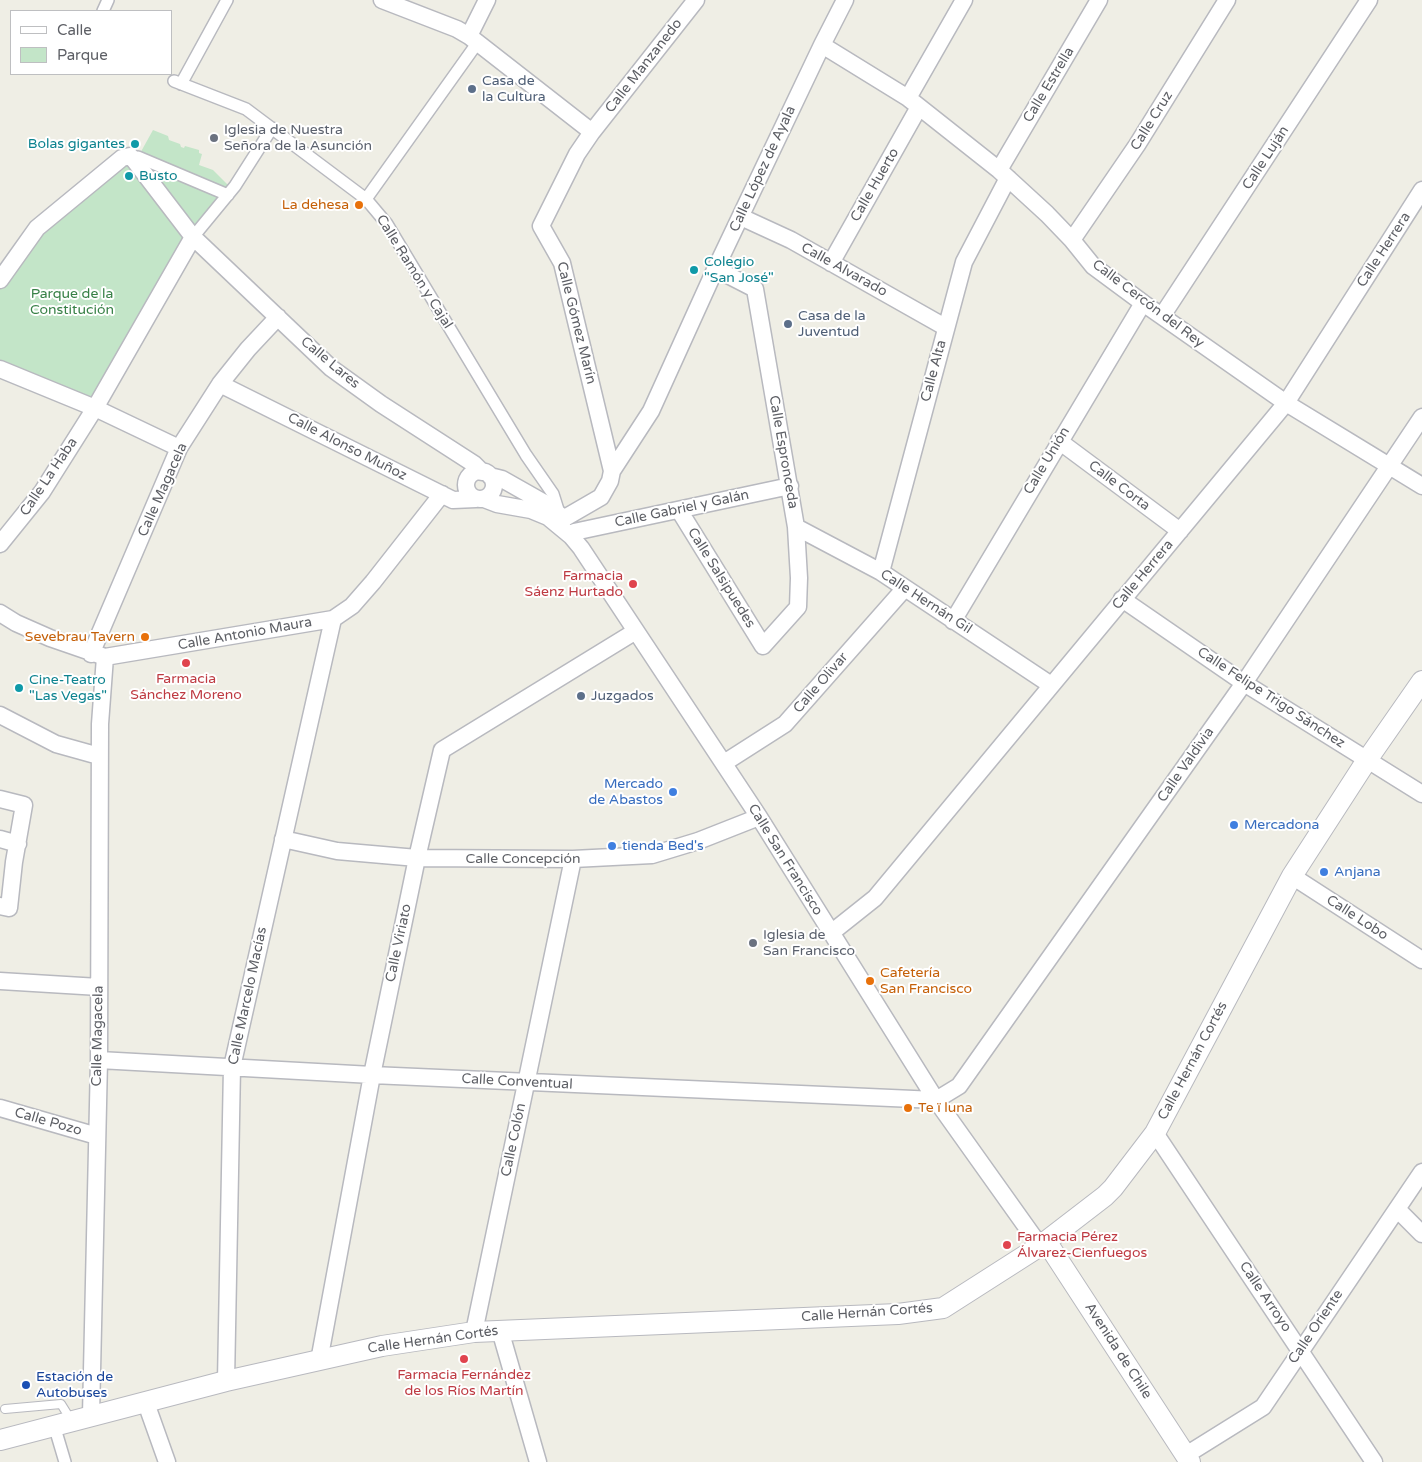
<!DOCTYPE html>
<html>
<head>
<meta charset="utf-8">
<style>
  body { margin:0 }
  #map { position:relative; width:1422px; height:1462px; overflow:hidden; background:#efeee5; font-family:"Varela Round",sans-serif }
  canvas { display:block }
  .legend { position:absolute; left:10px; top:10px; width:162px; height:65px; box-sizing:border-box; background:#fff; border:1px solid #bebfc1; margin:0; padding:6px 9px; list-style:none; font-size:15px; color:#5d5f65 }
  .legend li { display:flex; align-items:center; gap:10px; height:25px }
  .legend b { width:25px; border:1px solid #bebfc1 }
</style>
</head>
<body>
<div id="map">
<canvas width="1422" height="1462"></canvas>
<ul class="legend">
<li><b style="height:6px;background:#fff"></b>Calle</li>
<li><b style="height:14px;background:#c3e5c8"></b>Parque</li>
</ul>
</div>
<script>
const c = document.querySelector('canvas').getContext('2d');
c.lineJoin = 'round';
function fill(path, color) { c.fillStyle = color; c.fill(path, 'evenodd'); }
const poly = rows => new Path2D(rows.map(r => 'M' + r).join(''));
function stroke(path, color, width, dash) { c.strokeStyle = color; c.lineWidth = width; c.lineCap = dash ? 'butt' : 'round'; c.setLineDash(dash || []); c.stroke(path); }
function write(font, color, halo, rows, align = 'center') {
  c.font = font + ' "Varela Round",sans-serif'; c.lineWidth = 4; c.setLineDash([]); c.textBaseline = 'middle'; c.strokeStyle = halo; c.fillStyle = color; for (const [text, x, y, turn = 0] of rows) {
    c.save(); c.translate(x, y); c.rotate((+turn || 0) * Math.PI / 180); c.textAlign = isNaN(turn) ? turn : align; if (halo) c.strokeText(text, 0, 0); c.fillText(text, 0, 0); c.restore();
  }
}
const green = poly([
  [153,130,168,136,169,140,180,144,181,147,184,148,185,146,199,150,199,153,202,154,199,165,213,170,230,187,193,237,95,408,0,369,0,280,37,228,122,158,138,157]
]);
const service = poly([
  [5,1409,61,1404,71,1420]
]);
const pedestrian = poly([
  [103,11,108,0],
  [174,81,246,109,366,199,387,224,526,455,553,494,559,513],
  [181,84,227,0],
  [138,157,228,195],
  [366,199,478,42],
  [193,237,235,186,272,128],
  [54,1425,65,1462]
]);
const minor = poly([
  [382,0,457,29,469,36,592,132],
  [469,36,487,0],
  [822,45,908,98,999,170,1047,214,1072,240,1093,266,1143,303,1286,403,1422,486],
  [908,98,964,0],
  [999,170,1099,0],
  [741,217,791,240,945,327],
  [193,237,331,368,381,404,474,464,482,472],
  [1072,240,1137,145,1227,0],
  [831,263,919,107],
  [0,280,37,228,122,158,130,156,134,160,193,237,95,408,42,492,0,544],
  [1162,316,1369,0],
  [0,369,95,408,179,448],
  [220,384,453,500,476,499],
  [1059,441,1180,531],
  [612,471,651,411,714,272,822,45,845,0],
  '466 485a14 14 0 1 1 28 0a14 14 0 1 1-28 0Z',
  [490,476,502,479,548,505,562,517],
  [484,499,497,504,531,510,548,517,571,536,581,548,759,817,936,1100,1040,1246],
  [679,510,763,646,798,607,799,578,796,527,755,289,716,269],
  [563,519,601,497,610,481,612,471,562,263,541,226,577,154,592,132,696,0],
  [796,527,881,572,1051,685],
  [574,532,790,486],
  [881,572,964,262,1008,178],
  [1122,599,1244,683,1422,794],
  [0,613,16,623,50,638,105,657,333,619,352,606,373,582,442,494],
  [953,621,1143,303],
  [91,654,179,448,220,384,248,349,278,317],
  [0,715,56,744,99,756],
  [724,763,785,724,905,588],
  [0,799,24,805,14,862,9,908,0,906],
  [0,839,18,844],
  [283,839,337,851,417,858,573,859,652,855,698,841,759,817],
  [1292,876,1422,960],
  [831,933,875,898,1286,403,1422,190],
  [0,981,99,987],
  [99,1060,372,1075,936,1100,959,1086,1244,683,1422,417],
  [0,1108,97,1136],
  [1155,1133,1374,1462],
  [1397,1209,1422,1234],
  [500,1330,538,1462],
  [474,1332,573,859],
  [319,1361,372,1075,417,858,442,750,636,631],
  [226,1381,232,1067,333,619],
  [146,1403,167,1462],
  [91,1415,99,1060,100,724,105,657],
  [1186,1455,1263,1407,1422,1172]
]);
const tertiary = poly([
  [1046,1241,1190,1462],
  [0,1440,226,1381,382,1346,474,1332,898,1314,943,1308,1040,1246,1105,1196,1113,1188,1155,1133,1292,876,1367,760,1422,681]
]);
const markers = [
  [472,89,5,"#5c6f8a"],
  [214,138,5,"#6b7280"],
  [135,144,5,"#0f9aa8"],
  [129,176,5,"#0f9aa8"],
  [359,205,5,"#e8710a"],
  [694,270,5,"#0f9aa8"],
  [788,324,5,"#5c6f8a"],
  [633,584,5,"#e0444e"],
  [145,637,5,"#e8710a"],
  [186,663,5,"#e0444e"],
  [19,688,5,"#0f9aa8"],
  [581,696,5,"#5c6f8a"],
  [673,792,5,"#3f7fe0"],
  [1234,825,5,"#3f7fe0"],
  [612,846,5,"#3f7fe0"],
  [1324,872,5,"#3f7fe0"],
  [753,943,5,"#6b7280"],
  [870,981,5,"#e8710a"],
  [908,1108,5,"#e8710a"],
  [1007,1245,5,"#e0444e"],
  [464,1359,5,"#e0444e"],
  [26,1385,5,"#1a4fb4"]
];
const streetNames = [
  ["Calle Manzanedo",644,66,-52],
  ["Calle Estrella",1049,85,-59],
  ["Calle Cruz",1152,121,-58],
  ["Calle Luján",1266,158,-57],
  ["Calle López de Ayala",763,169,-65],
  ["Calle Huerto",875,185,-60],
  ["Calle Herrera",1384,250,-57],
  ["Calle Alvarado",844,270,29],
  ["Calle Ramón y Cajal",414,272,58],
  ["Calle Cercón del Rey",1148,304,37],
  ["Calle Gómez Marín",576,323,76],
  ["Calle Lares",330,363,40],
  ["Calle Alta",934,371,-75],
  ["Calle Alonso Muñoz",347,447,27],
  ["Calle Espronceda",783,452,80],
  ["Calle Unión",1047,461,-59],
  ["Calle La Haba",49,477,-56],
  ["Calle Corta",1119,486,37],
  ["Calle Magacela",163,490,-66],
  ["Calle Gabriel y Galán",682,509,-12],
  ["Calle Herrera",1143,575,-50],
  ["Calle Salsipuedes",721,578,58],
  ["Calle Hernán Gil",926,602,33],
  ["Calle Antonio Maura",245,634,-10],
  ["Calle Olivar",821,683,-49],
  ["Calle Felipe Trigo Sánchez",1271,698,33],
  ["Calle Valdivia",1186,765,-55],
  ["Calle Concepción",523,859],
  ["Calle San Francisco",785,860,58],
  ["Calle Lobo",1357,918,33],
  ["Calle Viriato",399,943,-78],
  ["Calle Marcelo Macías",248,996,-78],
  ["Calle Magacela",98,1036,-89],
  ["Calle Hernán Cortés",1193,1061,-62],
  ["Calle Conventual",517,1082,3],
  ["Calle Pozo",48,1122,16],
  ["Calle Colón",514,1140,-78],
  ["Calle Arroyo",1265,1297,56],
  ["Calle Hernán Cortés",867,1313,-4],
  ["Calle Oriente",1316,1327,-56],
  ["Calle Hernán Cortés",433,1340,-8],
  ["Avenida de Chile",1118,1351,57]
];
const serviceNames = [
  ["Casa de",482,81],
  ["la Cultura",482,97],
  ["Casa de la",798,316],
  ["Juventud",798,332],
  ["Juzgados",591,696]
];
const worshipNames = [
  ["Iglesia de Nuestra",224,130],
  ["Señora de la Asunción",224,146],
  ["Iglesia de",763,935],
  ["San Francisco",763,951]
];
const cultureNames = [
  ["Bolas gigantes",125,144,"right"],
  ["Busto",139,176],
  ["Colegio",704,262],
  ["\"San José\"",704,278],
  ["Cine-Teatro",29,680],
  ["\"Las Vegas\"",29,696]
];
const foodNames = [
  ["La dehesa",349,205],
  ["Sevebrau Tavern",135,637],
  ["Cafetería",880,973,"left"],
  ["San Francisco",880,989,"left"],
  ["Te ï luna",918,1108,"left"]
];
const parkNames = [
  ["Parque de la",72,294],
  ["Constitución",72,310]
];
const healthNames = [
  ["Farmacia",623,576,"right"],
  ["Sáenz Hurtado",623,592,"right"],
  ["Farmacia",186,679],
  ["Sánchez Moreno",186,695],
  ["Farmacia Pérez",1017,1237,"left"],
  ["Álvarez-Cienfuegos",1017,1253,"left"],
  ["Farmacia Fernández",464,1375],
  ["de los Ríos Martín",464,1391]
];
const shopNames = [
  ["Mercado",663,784,"right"],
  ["de Abastos",663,800,"right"],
  ["Mercadona",1244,825],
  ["tienda Bed's",622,846],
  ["Anjana",1334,872]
];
const transitNames = [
  ["Estación de",36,1377],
  ["Autobuses",36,1393]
];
fill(green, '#c3e5c8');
stroke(service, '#b8b9bf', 10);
stroke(pedestrian, '#b8b9bf', 14);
stroke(minor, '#b8b9bf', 19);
stroke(tertiary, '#b8b9bf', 22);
stroke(service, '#fff', 8);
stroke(pedestrian, '#fff', 11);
stroke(minor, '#fff', 16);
stroke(tertiary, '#fff', 20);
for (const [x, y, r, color] of markers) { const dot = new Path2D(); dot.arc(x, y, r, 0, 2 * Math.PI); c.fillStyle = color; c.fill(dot); stroke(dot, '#fff', 2); }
write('14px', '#5d5f65', '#fff', streetNames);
write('14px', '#4e5e75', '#fff', serviceNames, 'left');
write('14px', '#5b616d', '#fff', worshipNames, 'left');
write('14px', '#0d838f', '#fff', cultureNames, 'left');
write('14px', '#c56008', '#fff', foodNames, 'right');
write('14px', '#388147', '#fff', parkNames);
write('14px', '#be3a42', '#fff', healthNames);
write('14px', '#366cbe', '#fff', shopNames, 'left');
write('14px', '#164399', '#fff', transitNames, 'left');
</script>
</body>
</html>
